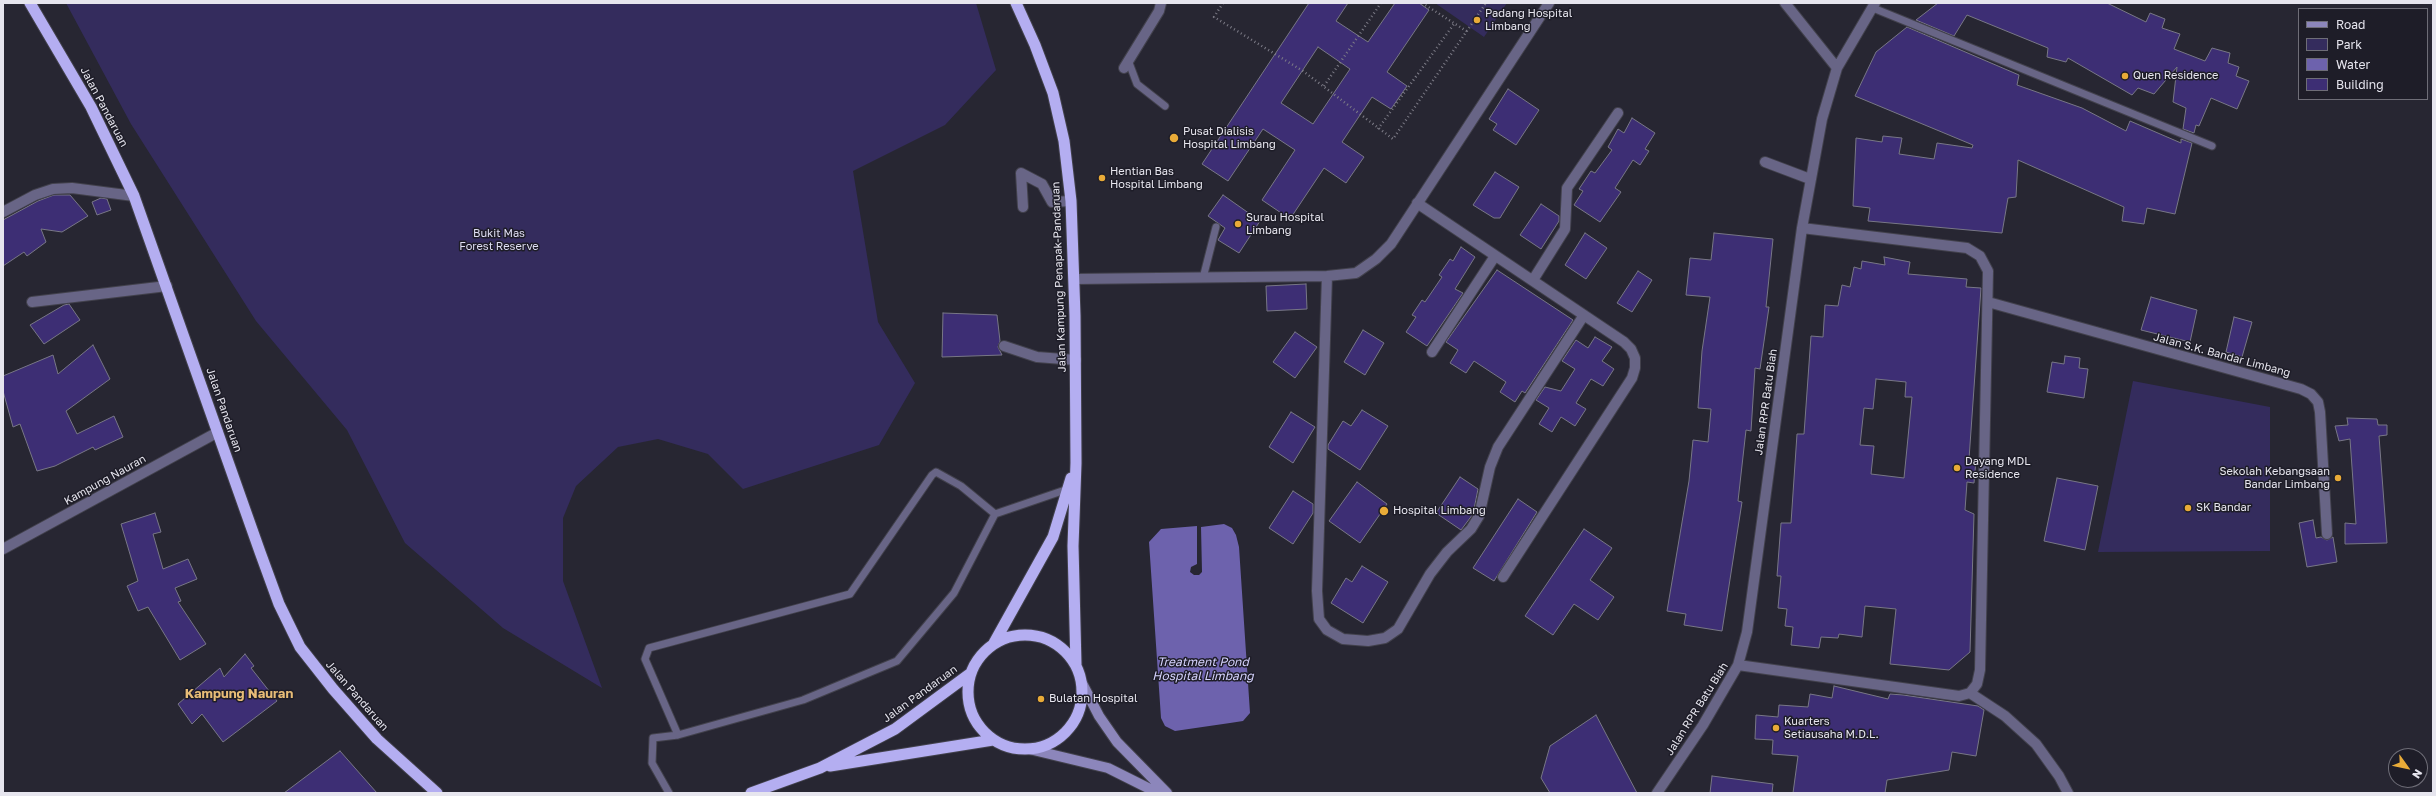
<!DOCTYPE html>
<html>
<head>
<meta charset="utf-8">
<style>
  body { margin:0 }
  #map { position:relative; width:2436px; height:796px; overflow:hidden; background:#272632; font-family:"Golos Text",sans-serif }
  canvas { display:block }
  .frame { position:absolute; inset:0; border:4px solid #e6e5ee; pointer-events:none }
  .legend { position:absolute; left:2298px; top:8px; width:130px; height:92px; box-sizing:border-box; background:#1e1d28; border:1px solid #6e6d77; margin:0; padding:5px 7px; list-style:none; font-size:12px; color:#e6e5ee }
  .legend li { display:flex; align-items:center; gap:8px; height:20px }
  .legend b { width:20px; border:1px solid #6e6d77 }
  .north { position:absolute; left:2388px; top:748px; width:40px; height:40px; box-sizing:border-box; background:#1e1d28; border:1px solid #6e6d77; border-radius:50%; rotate:123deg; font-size:11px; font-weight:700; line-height:16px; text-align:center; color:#e6e5ee }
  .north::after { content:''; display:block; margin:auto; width:14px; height:18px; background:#e9ab38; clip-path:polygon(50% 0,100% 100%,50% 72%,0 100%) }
</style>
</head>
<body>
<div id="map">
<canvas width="2436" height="796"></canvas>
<div class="frame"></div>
<ul class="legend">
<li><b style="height:5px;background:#8c86bb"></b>Road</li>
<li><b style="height:11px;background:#342c5d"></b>Park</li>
<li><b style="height:11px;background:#6d62ad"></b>Water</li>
<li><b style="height:11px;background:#3d2e74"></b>Building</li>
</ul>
<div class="north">N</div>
</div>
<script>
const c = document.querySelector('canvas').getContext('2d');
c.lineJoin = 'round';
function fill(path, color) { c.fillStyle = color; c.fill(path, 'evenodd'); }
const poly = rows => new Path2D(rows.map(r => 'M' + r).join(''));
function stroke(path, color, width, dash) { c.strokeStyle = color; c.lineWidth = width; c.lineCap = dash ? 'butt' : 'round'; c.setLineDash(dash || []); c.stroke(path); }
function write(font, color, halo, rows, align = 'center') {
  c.font = font + ' "Golos Text",sans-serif'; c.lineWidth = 3; c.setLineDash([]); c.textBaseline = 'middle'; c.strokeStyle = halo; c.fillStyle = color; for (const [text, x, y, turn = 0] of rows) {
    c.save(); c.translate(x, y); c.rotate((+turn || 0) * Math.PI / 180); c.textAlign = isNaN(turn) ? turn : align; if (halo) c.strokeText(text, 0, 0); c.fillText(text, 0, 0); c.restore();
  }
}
const green = poly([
  [66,3,976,3,996,70,945,125,853,171,878,322,915,383,879,445,743,489,708,454,658,439,618,447,576,486,563,518,563,581,602,688,503,628,405,543,347,430,256,321,131,124],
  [1435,3,1507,3,1484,37],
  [2133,381,2270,407,2270,551,2098,552]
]);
const water = poly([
  [1224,524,1232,528,1236,535,1239,547,1250,713,1243,721,1230,723,1175,731,1165,726,1161,718,1149,542,1161,529,1197,526,1197,564,1191,567,1190,572,1194,575,1199,575,1202,572,1201,527]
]);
const building = poly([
  [1309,3,1348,3,1336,21,1368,42,1395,3,1419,3,1429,10,1387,72,1407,86,1391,109,1372,97,1342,142,1364,157,1346,183,1324,168,1290,219,1262,200,1295,150,1263,129,1228,181,1202,164,1309,3],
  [1318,47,1350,69,1313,124,1281,103,1318,47],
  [1938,3,2107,3,2146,22,2150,13,2165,19,2162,28,2180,34,2174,49,2205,61,2212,48,2230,53,2228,63,2239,67,2236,76,2249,81,2237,109,2211,98,2199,126,2196,125,2194,133,2183,129,2186,108,2173,102,2177,67,2154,94,2138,88,2132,95,2068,58,2066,62,2047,57,2048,48,1967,15,1954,36,1916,20,1938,3],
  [1907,27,2019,75,2017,85,2082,108,2126,131,2130,121,2181,143,2181,139,2192,143,2175,214,2147,208,2144,224,2122,221,2124,207,2018,160,2016,197,2008,198,2002,233,1868,221,1870,208,1853,206,1856,138,1882,142,1883,136,1902,138,1899,154,1934,159,1937,143,1972,148,1973,145,1855,96,1876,52,1907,27],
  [1508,89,1539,110,1516,145,1493,130,1497,124,1489,119,1508,89],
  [1632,118,1655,133,1645,149,1649,151,1640,165,1633,160,1615,188,1621,192,1600,222,1574,205,1583,191,1579,189,1591,171,1595,173,1612,150,1608,147,1618,129,1624,133,1632,118],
  [1495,172,1519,187,1500,218,1494,218,1473,205,1495,172],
  [54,195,70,195,88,216,62,232,41,229,46,242,27,256,24,252,3,266,3,220,38,201,54,195],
  [1223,195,1260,221,1239,253,1218,240,1225,228,1208,216,1223,195],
  [101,198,107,199,111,210,97,215,92,202,101,198],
  [1541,204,1559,216,1559,221,1541,249,1520,235,1541,204],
  [1585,233,1607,248,1586,279,1565,265,1585,233],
  [1714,233,1773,239,1766,307,1769,307,1760,369,1755,368,1751,431,1746,430,1738,501,1742,502,1722,631,1684,625,1686,614,1667,611,1689,481,1693,440,1708,442,1711,409,1698,408,1702,351,1710,297,1686,295,1690,258,1711,260,1714,233],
  [1461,247,1475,257,1455,289,1463,293,1427,346,1406,332,1416,317,1412,315,1422,300,1425,302,1442,277,1439,275,1450,259,1453,261,1461,247],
  [1884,257,1910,262,1908,274,1967,279,1966,287,1981,288,1969,459,1976,460,1974,483,1967,482,1965,510,1974,514,1970,652,1949,670,1890,664,1896,609,1865,606,1862,637,1839,634,1838,638,1821,637,1819,648,1791,645,1793,627,1785,626,1787,609,1778,608,1781,576,1777,576,1781,523,1791,523,1797,434,1804,434,1811,336,1823,337,1825,305,1838,306,1842,285,1850,287,1854,267,1861,269,1862,261,1885,265,1884,257],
  [1876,379,1906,382,1905,397,1912,397,1904,478,1871,474,1874,446,1860,445,1864,408,1873,409,1876,379],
  [1497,270,1573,320,1525,393,1522,391,1515,402,1500,392,1506,382,1474,361,1466,373,1450,363,1458,350,1446,342,1497,270],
  [1638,271,1652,280,1632,312,1617,303,1638,271],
  [1306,284,1307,309,1267,311,1266,286,1306,284],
  [2151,297,2197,310,2190,342,2141,330,2151,297],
  [69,304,80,320,44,344,30,325,64,305,69,304],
  [943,313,997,315,1000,341,998,347,1002,355,942,357,943,313],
  [2234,317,2252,322,2242,357,2226,352,2234,317],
  [1363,330,1384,343,1365,375,1344,362,1363,330],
  [1295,332,1317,347,1295,378,1273,362,1295,332],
  [1595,337,1612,347,1602,361,1614,369,1603,386,1591,379,1576,403,1586,409,1575,426,1561,417,1552,432,1539,424,1549,408,1536,400,1545,387,1561,391,1575,369,1562,361,1576,340,1588,348,1595,337],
  [93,345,110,379,66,411,77,434,114,416,123,437,95,450,93,447,55,466,37,471,20,424,13,427,3,391,3,376,53,355,58,374,93,345],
  [2065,356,2080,358,2079,368,2088,369,2084,398,2047,392,2052,362,2064,364,2065,356],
  [1362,410,1388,426,1360,470,1328,449,1328,445,1343,421,1351,426,1362,410],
  [1291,412,1315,427,1293,463,1269,447,1291,412],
  [2347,418,2377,419,2378,425,2387,425,2387,435,2379,436,2387,543,2345,544,2345,523,2356,524,2350,439,2339,441,2335,426,2348,425,2347,418],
  [1460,477,1478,489,1473,514,1461,530,1436,513,1460,477],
  [2057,478,2098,486,2085,550,2044,541,2057,478],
  [1357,482,1387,504,1360,543,1329,521,1357,482],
  [1293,491,1313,504,1313,513,1293,544,1269,528,1293,491],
  [1518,499,1537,512,1494,581,1473,568,1518,499],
  [155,513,161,532,153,534,163,569,188,559,197,579,175,588,181,601,178,602,206,644,180,660,148,607,138,611,127,586,138,581,121,524,155,513],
  [2313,520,2316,538,2321,537,2327,540,2333,537,2337,562,2307,567,2299,523,2313,520],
  [1584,529,1612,548,1590,580,1614,597,1598,620,1574,604,1553,635,1525,616,1584,529],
  [1362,566,1388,582,1363,623,1331,603,1346,578,1352,582,1362,566],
  [245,654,254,666,251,668,277,701,223,742,202,714,192,724,178,704,220,668,224,677,245,654],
  [1834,686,1888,699,1890,694,1903,695,1978,706,1984,710,1976,756,1952,752,1949,770,1887,780,1885,793,1793,793,1798,756,1772,754,1773,740,1755,739,1756,715,1778,717,1779,705,1808,707,1810,694,1832,698,1834,686],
  [1596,715,1637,793,1550,793,1541,778,1550,746,1596,715],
  [340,751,377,793,284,793,340,751],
  [1712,776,1773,784,1772,793,1710,793,1712,776]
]);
const path = poly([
  [1223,3,1214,17,1303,71,1393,139,1486,3],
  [1422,3,1468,32],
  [1324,86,1381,3],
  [1378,129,1454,24]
]);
const service = poly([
  [1873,8,2212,146],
  [1128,60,1137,84,1165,106],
  [1203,278,1216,227],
  [678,735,645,659,649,648,850,594,932,475,936,472,961,486,995,514],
  [669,793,652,763,653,738,678,735,803,700,897,661,954,593,995,514,1068,489]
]);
const minor = poly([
  [1785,3,1837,68],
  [1124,68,1159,11,1161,3],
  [1765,162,1810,179],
  [1417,203,1624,342,1631,349,1635,358,1635,368,1632,378,1503,577],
  [1023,207,1021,173,1042,184,1052,202,1071,201],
  [3,212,35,195,53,189,72,188,134,196],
  [1327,276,1317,591,1319,619,1327,630,1343,639,1368,641,1385,638,1398,629,1430,574,1447,552,1471,529,1479,516,1490,467,1498,447,1584,315],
  [1074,279,1327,276,1356,273,1376,259,1391,244,1549,3],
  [1533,280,1565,229,1567,188,1618,113],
  [32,302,167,286],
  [1988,302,2301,389,2311,394,2318,402,2320,412,2327,534],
  [1004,346,1037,357,1076,360],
  [1432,352,1495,256],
  [3,549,218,432],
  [1738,665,1959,696,1970,693,1977,684,1980,670,1988,271,1980,256,1967,248,1802,228],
  [1970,693,2005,716,2036,744,2059,776,2068,793],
  [1657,793,1703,725,1738,665,1747,632,1802,228,1822,119,1837,68,1875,3]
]);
const secondary = poly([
  [1082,683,1099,716,1117,742,1167,793],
  [1029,749,1108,768,1158,793]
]);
const trunk = poly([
  [30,3,91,107,134,196,260,552,279,604,300,647,333,689,377,739,437,793],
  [1016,3,1035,45,1053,93,1064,141,1071,201,1075,316,1076,463,1073,546,1076,665],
  '968 692a57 57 0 1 1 114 0a57 57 0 1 1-114 0Z',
  [994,643,1053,537,1071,478],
  [830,766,993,740],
  [751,793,820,768,895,729,971,673]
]);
const markers = [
  [1477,20,4,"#e9ab38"],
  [2125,76,4,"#e9ab38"],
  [1174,138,5,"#e9ab38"],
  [1102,178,4,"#e9ab38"],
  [1238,224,4,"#e9ab38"],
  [1957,468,4,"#e9ab38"],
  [2338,478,4,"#e9ab38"],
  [2188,508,4,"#e9ab38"],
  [1384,511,5,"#e9ab38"],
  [1041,699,4,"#e9ab38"],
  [1776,728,4,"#e9ab38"]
];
const poiNames = [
  ["Padang Hospital",1485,14],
  ["Limbang",1485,27],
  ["Quen Residence",2133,76],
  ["Pusat Dialisis",1183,132],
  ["Hospital Limbang",1183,145],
  ["Hentian Bas",1110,172],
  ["Hospital Limbang",1110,185],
  ["Surau Hospital",1246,218],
  ["Limbang",1246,231],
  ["Dayang MDL",1965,462],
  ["Residence",1965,475],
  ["Sekolah Kebangsaan",2330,472,"right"],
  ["Bandar Limbang",2330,485,"right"],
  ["SK Bandar",2196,508],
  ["Hospital Limbang",1393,511],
  ["Bulatan Hospital",1049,699],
  ["Kuarters",1784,722],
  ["Setiausaha M.D.L.",1784,735]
];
const streetNames = [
  ["Jalan Pandaruan",104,107,62],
  ["Jalan Kampung Penapak-Pandaruan",1059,277,-92],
  ["Jalan S.K. Bandar Limbang",2222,355,15],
  ["Jalan RPR Batu Biah",1766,402,-82],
  ["Jalan Pandaruan",224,410,71],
  ["Kampung Nauran",105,480,-29],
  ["Jalan Pandaruan",920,694,-36],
  ["Jalan Pandaruan",357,696,49],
  ["Jalan RPR Batu Biah",1697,709,-58]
];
const parkNames = [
  ["Bukit Mas",499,234],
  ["Forest Reserve",499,247]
];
const waterNames = [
  ["Treatment Pond",1203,662],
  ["Hospital Limbang",1203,676]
];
const quarterNames = [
  ["Kampung Nauran",239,694]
];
fill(green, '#342c5d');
fill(water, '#6d62ad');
fill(building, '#3d2e74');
stroke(building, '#787786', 1);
stroke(service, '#42414c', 9);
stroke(minor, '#42414c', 12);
stroke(secondary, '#42414c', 12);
stroke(trunk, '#42414c', 13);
stroke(path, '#7d7c87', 2.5, [1, 3]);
stroke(service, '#686586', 7);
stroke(minor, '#686586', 10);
stroke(secondary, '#8c86bb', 10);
stroke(trunk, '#b4aef1', 11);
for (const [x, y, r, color] of markers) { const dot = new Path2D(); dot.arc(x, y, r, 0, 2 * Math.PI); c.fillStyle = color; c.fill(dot); stroke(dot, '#1e1d28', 1.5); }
write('11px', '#e6e5ee', '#1e1d28', poiNames, 'left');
write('11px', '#e6e5ee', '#1e1d28', streetNames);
write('11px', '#dfdef3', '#1e1d28', parkNames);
write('italic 12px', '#d5d2fd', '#1e1d28', waterNames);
write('bold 13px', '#e7bc77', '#1e1d28', quarterNames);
</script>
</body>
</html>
